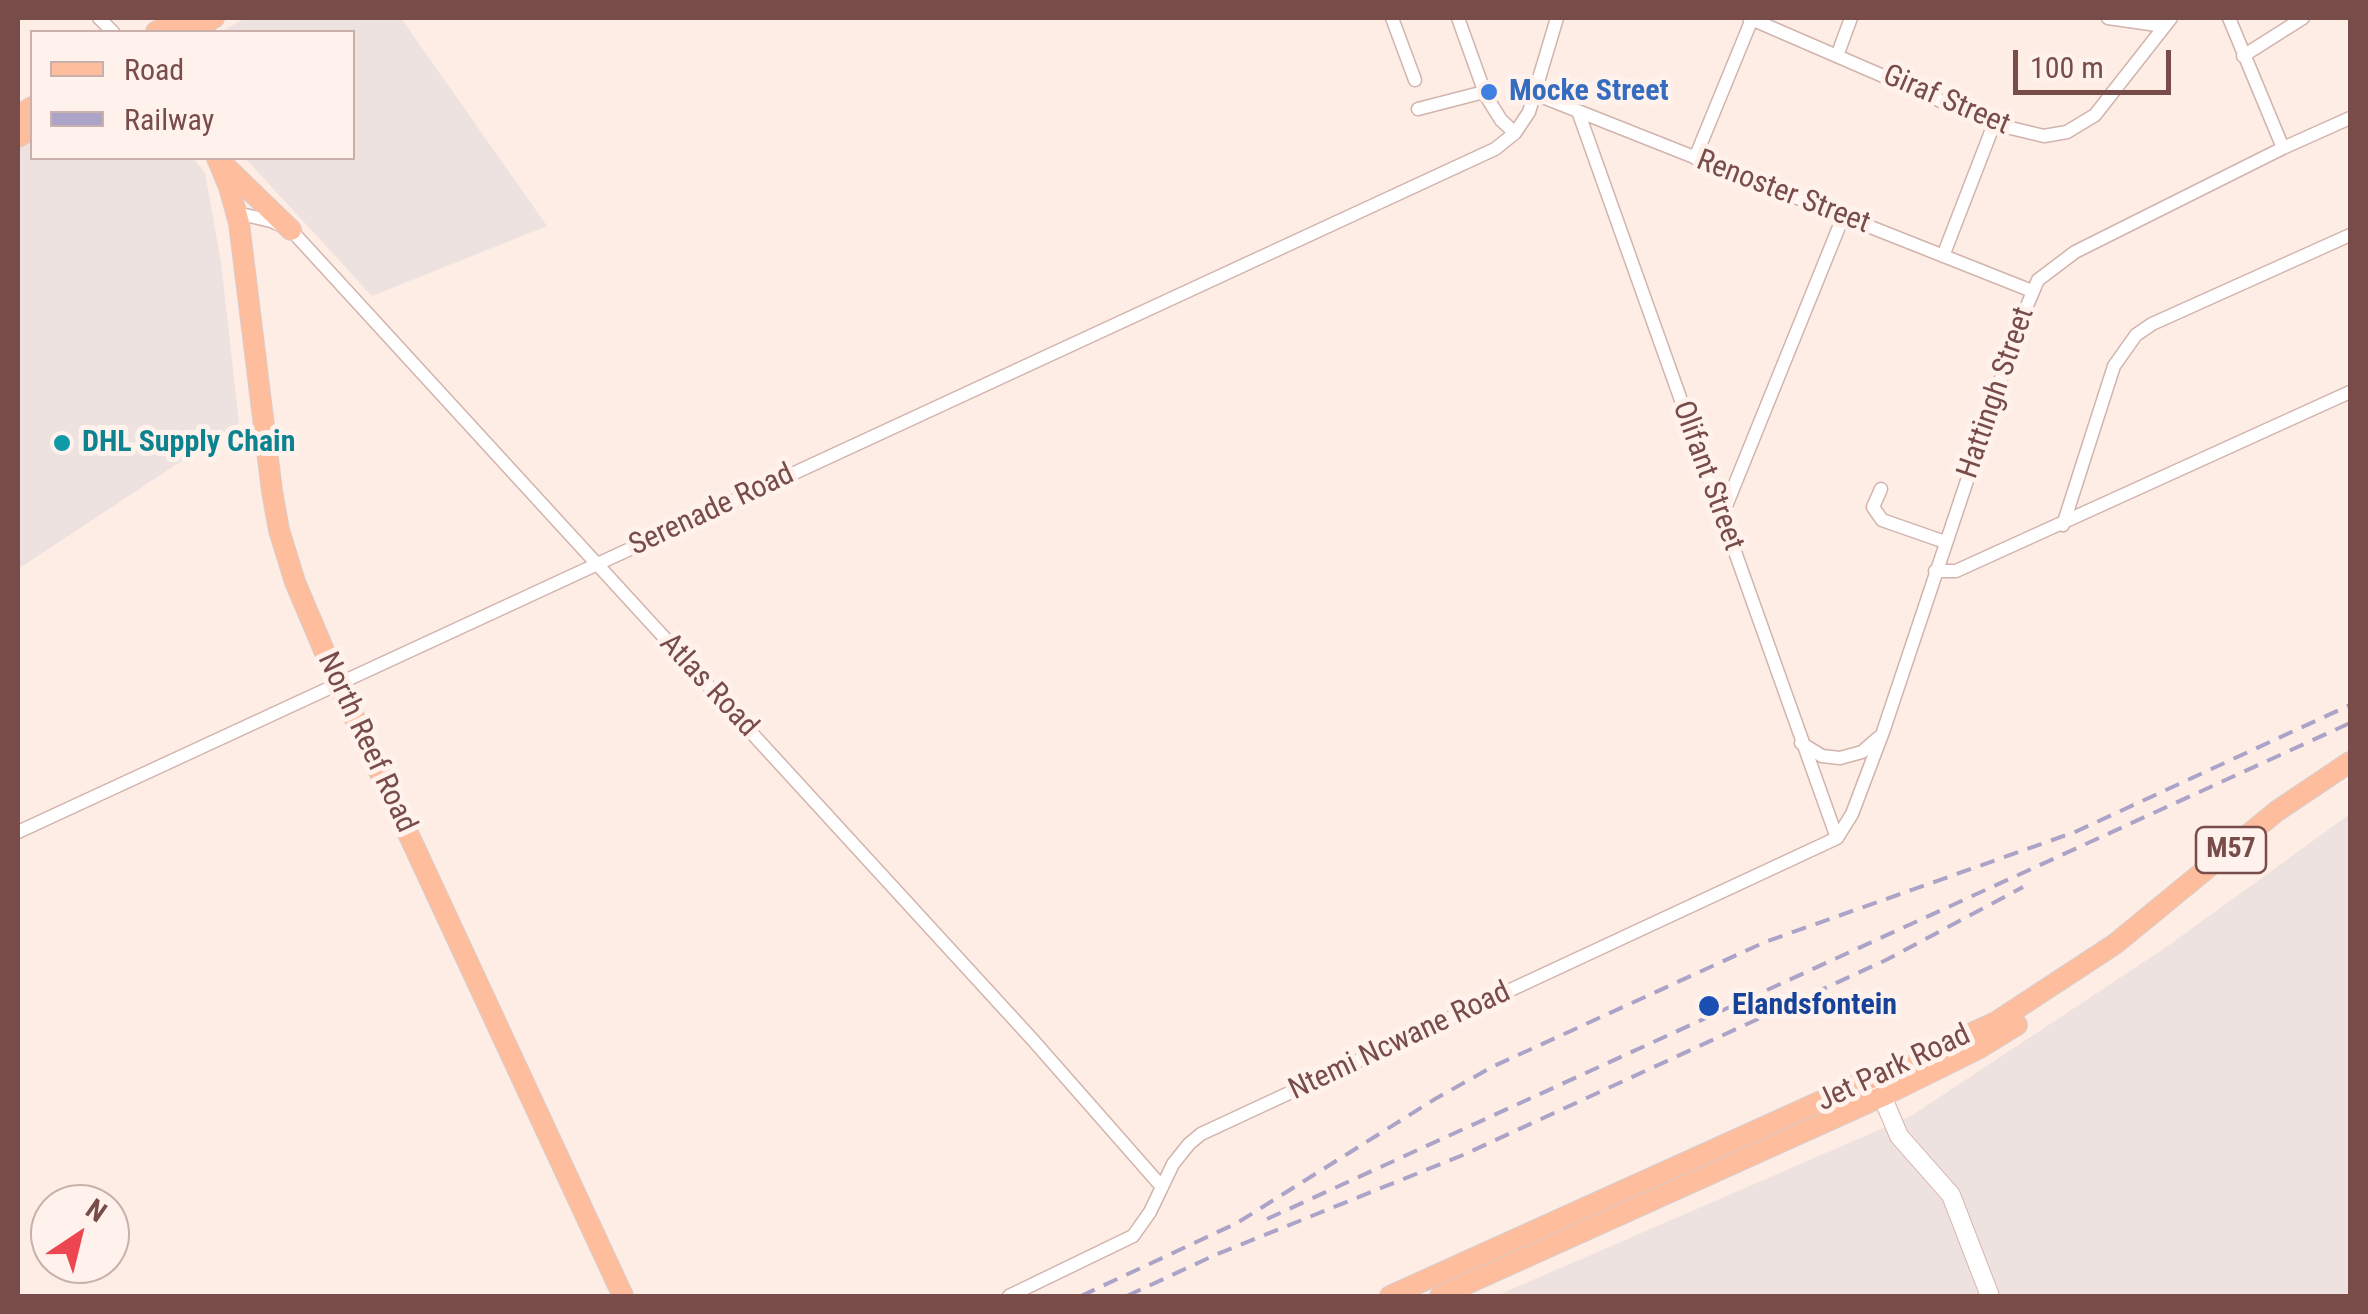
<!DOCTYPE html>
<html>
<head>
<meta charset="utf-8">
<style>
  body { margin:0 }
  #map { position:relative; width:2368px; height:1314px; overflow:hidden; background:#fdede5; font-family:"Roboto Condensed",sans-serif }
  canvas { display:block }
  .frame { position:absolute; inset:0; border:20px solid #784c49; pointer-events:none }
  .legend { position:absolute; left:30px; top:30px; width:325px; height:130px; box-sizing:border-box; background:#fff2ed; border:2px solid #c9b0ab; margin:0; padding:12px 18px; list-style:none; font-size:30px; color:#784c49 }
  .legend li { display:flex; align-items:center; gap:20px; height:50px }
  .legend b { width:50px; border:2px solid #c9b0ab }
  .north { position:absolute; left:30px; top:1184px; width:100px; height:100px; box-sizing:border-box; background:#fff2ed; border:2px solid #c9b0ab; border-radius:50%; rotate:35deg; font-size:28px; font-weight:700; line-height:40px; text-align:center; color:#784c49 }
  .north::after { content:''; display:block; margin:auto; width:35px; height:45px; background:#ec4650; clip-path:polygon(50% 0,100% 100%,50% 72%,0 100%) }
  .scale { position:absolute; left:2013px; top:50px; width:158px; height:45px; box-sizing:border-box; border:5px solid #784c49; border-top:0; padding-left:12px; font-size:30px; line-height:35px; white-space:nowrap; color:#784c49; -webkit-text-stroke:8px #fff2ed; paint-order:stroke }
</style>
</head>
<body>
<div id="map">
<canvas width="2368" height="1314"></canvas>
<div class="frame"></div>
<ul class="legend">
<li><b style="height:12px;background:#febd9c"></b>Road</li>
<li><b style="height:12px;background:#aca3c8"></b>Railway</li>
</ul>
<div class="north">N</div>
<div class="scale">100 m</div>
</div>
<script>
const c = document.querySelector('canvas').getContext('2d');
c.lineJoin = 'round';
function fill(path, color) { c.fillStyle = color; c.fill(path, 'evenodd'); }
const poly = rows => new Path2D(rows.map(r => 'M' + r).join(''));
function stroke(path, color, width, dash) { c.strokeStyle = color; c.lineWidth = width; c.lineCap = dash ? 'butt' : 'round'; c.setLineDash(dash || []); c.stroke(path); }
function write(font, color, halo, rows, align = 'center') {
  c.font = font + ' "Roboto Condensed",sans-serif'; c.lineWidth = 10; c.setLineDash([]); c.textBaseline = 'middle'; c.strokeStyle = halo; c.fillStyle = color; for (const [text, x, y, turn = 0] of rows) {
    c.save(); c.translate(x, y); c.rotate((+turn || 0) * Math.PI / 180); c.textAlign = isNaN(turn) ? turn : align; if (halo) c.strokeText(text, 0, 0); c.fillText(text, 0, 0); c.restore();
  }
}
const industrial = poly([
  [246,18,401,18,547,226,372,296,245,158,352,158,352,32,220,32],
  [32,134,32,158,193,158,205,173,221,262,239,423,18,569,18,143],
  [2350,814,2350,1296,1496,1296,1911,1116,2165,948]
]);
const street = poly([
  [99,18,113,32],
  [1392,18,1415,80],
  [1458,18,1486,96,1501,120,1515,133],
  [1749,18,1994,124,2044,136,2067,132,2095,115,2171,18],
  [2108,18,2164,26],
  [2229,18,2283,148],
  [1837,56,1851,18],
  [2243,56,2303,18],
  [1535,94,2032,291],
  [1418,109,1484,92],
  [1579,114,1837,838],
  [1695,158,1752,19],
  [237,213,271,221,291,230,1032,1039,1162,1187],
  [1943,256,1994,124],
  [1881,489,1873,507,1882,520,1945,542],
  [1722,516,1843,217],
  [2063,525,2114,366,2136,335,2152,324,2350,235],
  [1935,571,1956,571,2350,392],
  [1801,743,1822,756,1840,758,1862,752,1878,738],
  [18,832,1495,149,1515,133,1529,112,1557,18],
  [1009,1296,1133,1236,1150,1212,1173,1164,1189,1144,1201,1134,1837,838,1852,814,1883,732,2020,322,2038,280,2075,252,2283,148,2350,118]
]);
const secondary = poly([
  [1877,1084,1899,1136,1951,1195,1990,1296]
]);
const primary = poly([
  [156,32,179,18],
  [189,32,214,18],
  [18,116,32,107],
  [18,137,32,129],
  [217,158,229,187,239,223,272,491,279,530,295,582,334,674,623,1296],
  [225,166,291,230],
  [1390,1296,1996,1022,2115,944,2277,811,2350,762],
  [1440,1296,1883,1096,1978,1049,2017,1025]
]);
const rail = poly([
  [1267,1219,2350,723],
  [1081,1296,1237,1223,1435,1099,1492,1067,1765,942,2075,832,2350,705],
  [1127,1296,1215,1255,1463,1155,1886,960,2023,887]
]);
const markers = [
  [1489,92,10,"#3f7fe0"],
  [62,443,10,"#0f9aa8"],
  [1709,1006,12,"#1a4fb4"]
];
const shields = [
  [2231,850,70]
];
const shieldNames = [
  ["M57",2231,850]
];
const shopNames = [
  ["Mocke Street",1509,92]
];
const streetNames = [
  ["Giraf Street",1946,101,23],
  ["Renoster Street",1783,193,21],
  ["Hattingh Street",1997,393,-71],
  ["Olifant Street",1707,476,70],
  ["Serenade Road",712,511,-25],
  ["Atlas Road",708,686,47],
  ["North Reef Road",366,743,65],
  ["Ntemi Ncwane Road",1400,1042,-25],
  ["Jet Park Road",1894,1069,-25]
];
const cultureNames = [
  ["DHL Supply Chain",82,443]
];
const transitNames = [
  ["Elandsfontein",1732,1006]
];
fill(industrial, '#ede2e0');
stroke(street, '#d2b3ad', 15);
stroke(secondary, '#d8b3ad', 20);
stroke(primary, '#d9cdcc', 22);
stroke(street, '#fff', 12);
stroke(secondary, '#fff', 18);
stroke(primary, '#febd9c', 20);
stroke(rail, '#aca3c8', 4, [15, 10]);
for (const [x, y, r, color] of markers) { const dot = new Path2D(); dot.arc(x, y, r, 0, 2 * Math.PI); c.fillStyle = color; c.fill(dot); stroke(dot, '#fff2ed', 4); }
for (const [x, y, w] of shields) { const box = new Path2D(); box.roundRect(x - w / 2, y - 23, w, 46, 8); c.fillStyle = '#fff2ed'; c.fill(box); stroke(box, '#784c49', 2.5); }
write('bold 28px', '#784c49', null, shieldNames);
write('bold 30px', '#366cbe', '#fff2ed', shopNames, 'left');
write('30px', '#784c49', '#fff2ed', streetNames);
write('bold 30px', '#0d838f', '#fff2ed', cultureNames, 'left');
write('bold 30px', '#164399', '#fff2ed', transitNames, 'left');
</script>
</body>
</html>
